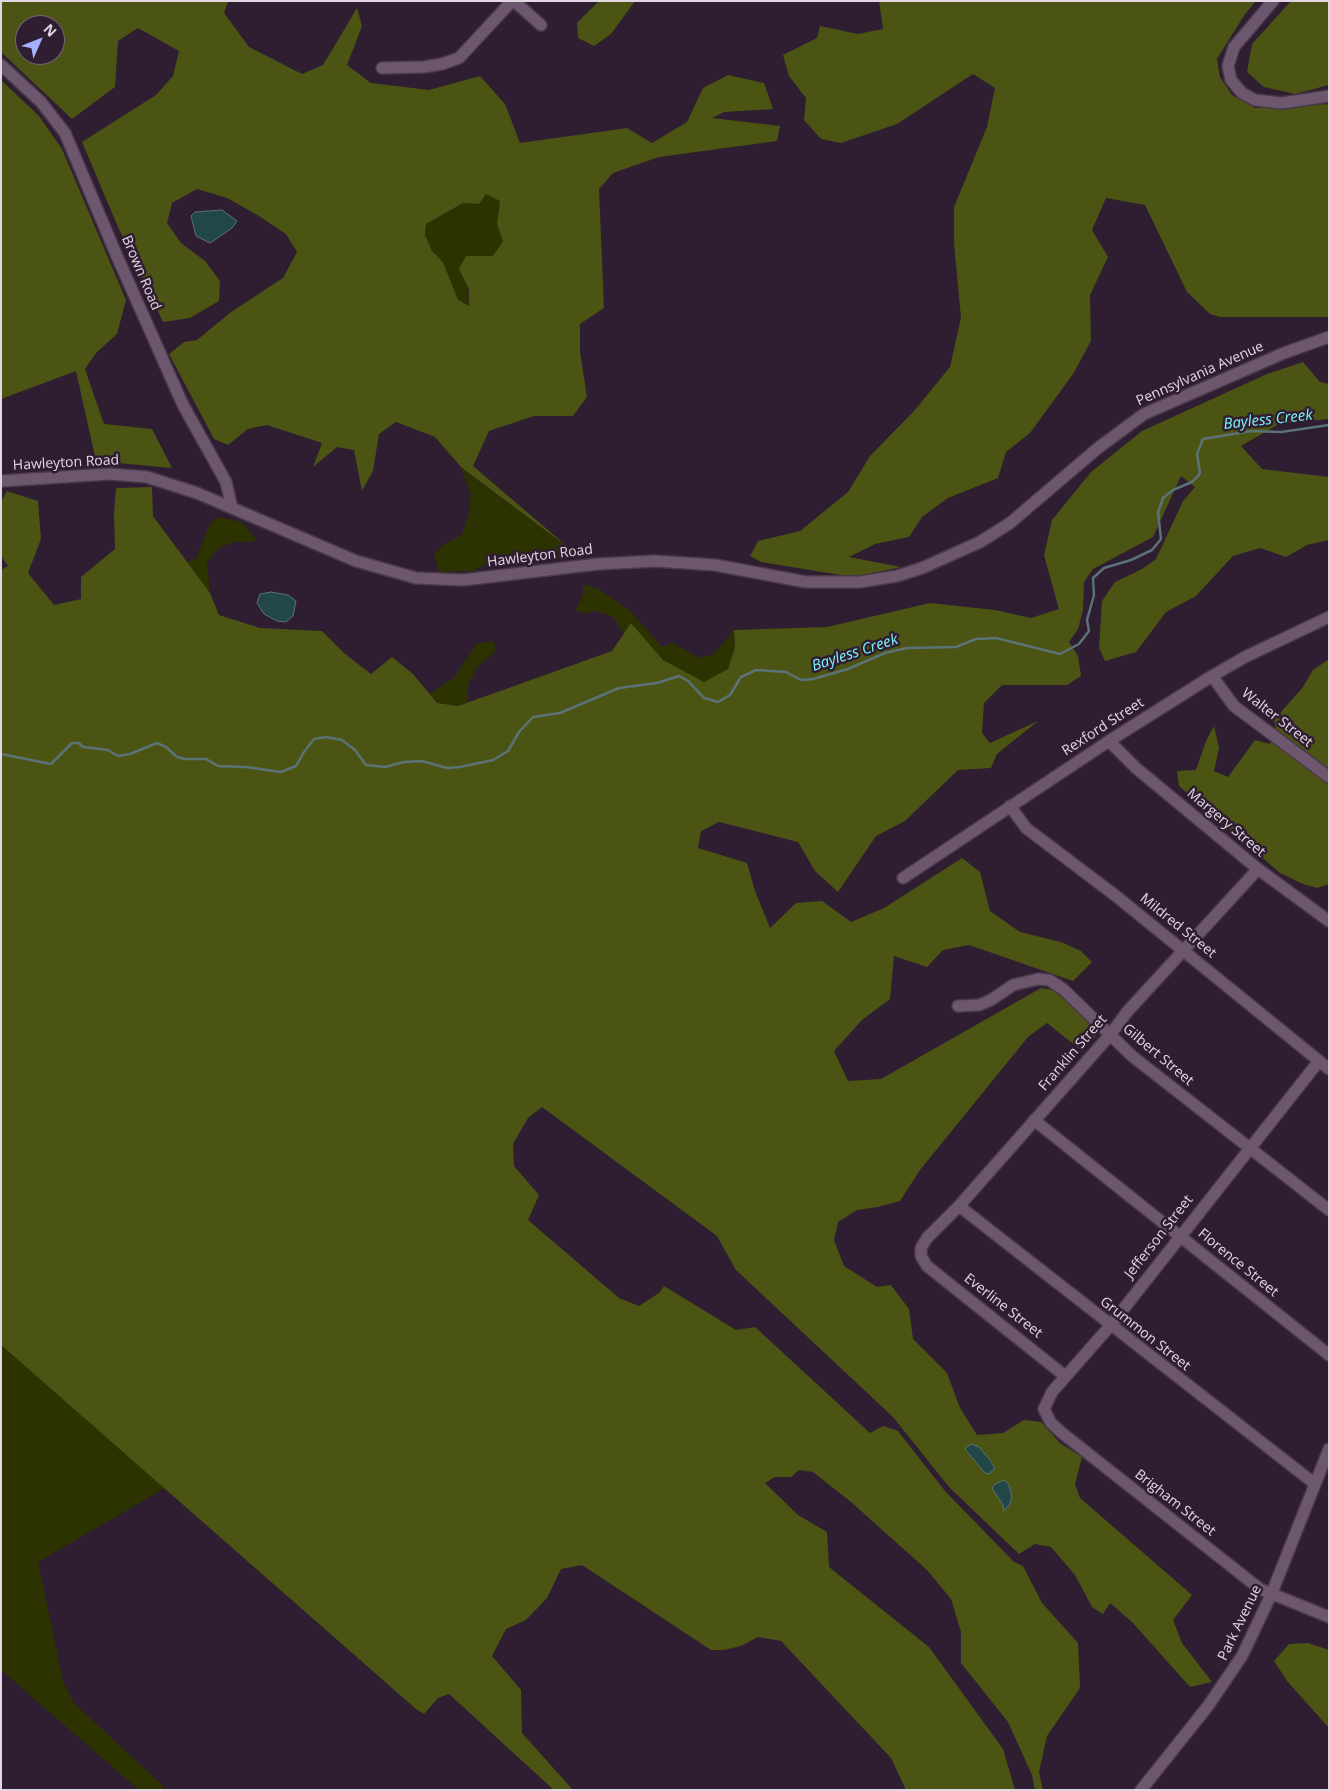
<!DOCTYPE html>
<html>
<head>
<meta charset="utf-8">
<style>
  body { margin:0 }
  #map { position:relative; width:1330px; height:1791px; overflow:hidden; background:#2f1d31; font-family:"Open Sans",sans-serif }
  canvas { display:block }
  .frame { position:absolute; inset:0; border:2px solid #e2d6e3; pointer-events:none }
  .north { position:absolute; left:15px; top:15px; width:50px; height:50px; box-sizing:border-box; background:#2f1d31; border:1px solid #776778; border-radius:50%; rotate:46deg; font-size:14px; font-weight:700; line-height:20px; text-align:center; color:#e2d6e3 }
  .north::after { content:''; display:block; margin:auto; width:18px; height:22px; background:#a3b2fd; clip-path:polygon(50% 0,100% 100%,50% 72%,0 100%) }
</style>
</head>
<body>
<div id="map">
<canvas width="1330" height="1791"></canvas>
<div class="frame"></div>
<div class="north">N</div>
</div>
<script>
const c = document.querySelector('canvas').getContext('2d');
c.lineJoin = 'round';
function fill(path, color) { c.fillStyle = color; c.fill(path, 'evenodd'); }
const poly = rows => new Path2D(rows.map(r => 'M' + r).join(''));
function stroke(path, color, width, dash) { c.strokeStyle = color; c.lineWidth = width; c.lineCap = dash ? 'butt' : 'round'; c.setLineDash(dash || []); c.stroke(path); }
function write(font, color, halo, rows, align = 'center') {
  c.font = font + ' "Open Sans",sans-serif'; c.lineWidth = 5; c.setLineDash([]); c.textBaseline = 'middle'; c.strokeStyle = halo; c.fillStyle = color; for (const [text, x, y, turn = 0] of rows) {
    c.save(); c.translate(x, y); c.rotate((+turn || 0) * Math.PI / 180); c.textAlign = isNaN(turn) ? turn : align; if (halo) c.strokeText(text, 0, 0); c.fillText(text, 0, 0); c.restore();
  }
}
const green = poly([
  [486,194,500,201,497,224,503,241,493,256,466,256,469,307,458,301,443,262,432,251,425,235,426,224,463,203,479,204],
  [461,468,569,548,576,555,543,561,494,558,474,571,439,572,434,554,446,543,462,535,469,513,471,494],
  [217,517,242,522,257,541,233,542,218,548,207,562,210,593,187,562,196,559,210,524],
  [583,584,598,589,629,610,662,647,672,643,701,658,714,654,734,630,735,647,728,669,704,682,663,660,632,624,625,635,613,617,596,611,584,613,575,610,583,595],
  [494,641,495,652,477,667,468,686,468,702,458,706,438,703,429,694,454,678,477,643],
  [1,1345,165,1488,38,1562,63,1681,74,1703,162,1785,164,1790,139,1790,1,1670]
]);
const forest = poly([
  [1,1,228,1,224,13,249,47,302,74,323,65,357,8,362,26,347,65,371,83,429,90,480,76,505,104,520,143,627,128,652,143,687,122,703,88,728,75,764,83,773,109,724,112,712,118,780,126,777,141,659,157,613,173,599,189,604,308,580,324,580,352,587,397,573,416,534,416,489,431,473,466,569,548,462,468,435,437,396,422,379,434,373,471,362,491,354,450,337,447,313,467,322,443,267,425,248,429,228,445,214,439,169,354,184,342,197,340,231,312,283,278,297,252,286,234,259,216,227,198,197,189,172,203,167,223,181,243,205,261,220,281,219,301,190,318,163,322,118,227,82,142,156,95,173,76,179,51,138,28,118,41,115,87,72,119,1,52],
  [25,25,55,25,55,55,25,55],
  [486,194,500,201,497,224,503,241,493,256,466,256,459,269,469,289,469,306,458,300,443,262,432,251,425,235,426,224,463,203,479,204],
  [599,1,635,1,611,34,594,46,578,38,577,23],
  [879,1,1256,1,1245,14,1217,59,1220,77,1232,95,1255,108,1329,104,1329,317,1220,317,1210,314,1187,292,1145,205,1106,198,1092,230,1108,257,1090,295,1091,341,1073,374,1030,433,1006,452,998,478,948,498,922,517,909,537,875,544,849,557,901,567,853,577,761,562,750,556,758,541,800,531,848,492,870,456,914,411,950,367,961,318,954,243,954,207,987,127,995,88,973,74,897,124,841,143,821,139,804,120,806,98,789,76,783,55,817,38,820,26,858,34,883,29],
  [1291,1,1329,1,1329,85,1295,94,1264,87,1247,72,1252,44],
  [1,80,39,116,62,149,126,300,117,334,96,353,85,369,104,424,152,429,172,468,96,461,76,371,1,399],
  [1303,362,1320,382,1329,384,1329,419,1279,424,1241,446,1262,469,1329,477,1329,540,1307,545,1286,557,1260,548,1233,556,1196,596,1166,612,1136,652,1105,661,1099,648,1102,601,1115,582,1142,569,1156,559,1183,501,1195,487,1181,476,1153,537,1093,569,1084,582,1083,610,1078,629,1069,642,1078,656,1081,676,1067,685,1002,685,984,703,982,733,990,743,1038,721,997,754,991,768,958,770,905,821,876,836,838,892,815,871,798,842,719,822,701,831,698,848,747,863,755,891,770,928,796,903,822,901,851,922,884,908,962,858,980,872,990,911,1020,932,1061,942,1081,951,1092,962,1073,981,969,945,943,950,927,967,894,956,890,999,862,1020,834,1051,848,1081,881,1079,1041,988,1058,991,1101,1030,1082,1051,1047,1023,1028,1037,920,1170,900,1201,878,1207,857,1210,838,1222,834,1240,844,1266,877,1287,891,1285,909,1309,913,1339,947,1373,960,1408,977,1435,1003,1433,1024,1420,1041,1422,1060,1443,1082,1457,1075,1484,1080,1498,1192,1595,1173,1620,1182,1643,1212,1682,1190,1687,1132,1622,1110,1603,1103,1614,1092,1607,1075,1575,1051,1547,1035,1544,1019,1554,949,1487,893,1417,736,1270,717,1236,542,1107,528,1118,513,1144,514,1166,539,1195,528,1220,619,1298,639,1306,659,1293,664,1286,736,1330,755,1327,870,1433,883,1426,898,1431,945,1491,1014,1562,1023,1566,1042,1603,1078,1643,1080,1688,1047,1736,1039,1772,1043,1790,1035,1790,1032,1775,1008,1722,961,1663,961,1632,951,1599,927,1570,851,1502,813,1472,799,1470,791,1477,775,1477,765,1483,798,1515,827,1532,829,1567,929,1647,1003,1749,1015,1790,906,1790,891,1758,781,1641,758,1637,741,1646,724,1650,711,1650,582,1565,561,1569,547,1598,526,1620,506,1629,492,1656,521,1690,522,1733,573,1790,554,1790,449,1694,438,1698,424,1714,416,1709,1,1345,1,570,8,566,1,556,1,502,7,491,38,501,41,539,28,573,54,605,81,599,81,577,115,549,114,513,116,488,152,487,153,516,210,593,219,615,260,628,322,631,344,653,371,674,392,657,413,674,437,703,458,706,612,651,631,623,663,660,704,682,728,669,735,647,734,630,827,627,930,603,995,610,1031,618,1059,609,1044,555,1052,520,1091,472,1142,431,1267,374],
  [971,1444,985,1473,965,1449],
  [1329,659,1329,884,1317,888,1303,884,1280,873,1179,786,1177,771,1196,770,1206,741,1214,726,1219,748,1214,771,1228,777,1255,740,1270,744,1276,728,1274,720,1303,687,1313,670],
  [1308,1643,1329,1650,1329,1728,1287,1681,1274,1661,1289,1644]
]);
const water = poly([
  [222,210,237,221,232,228,210,243,196,236,191,216,195,212,222,210],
  [271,592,288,595,296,601,293,616,286,622,277,621,264,614,257,603,260,594,271,592],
  [971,1444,979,1447,990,1460,995,1468,989,1474,985,1473,965,1449,971,1444],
  [1005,1480,1009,1485,1012,1497,1010,1504,1004,1511,1003,1505,992,1488,995,1484,1005,1480]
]);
const stream = poly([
  [1,754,51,764,72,743,79,743,83,747,108,750,118,756,130,754,157,743,166,747,177,757,185,759,206,759,218,766,246,767,281,772,296,766,304,752,314,739,326,737,342,740,355,750,366,765,385,767,404,762,422,761,447,768,460,767,493,760,508,751,519,732,533,717,560,713,619,688,657,683,679,676,688,681,704,698,718,702,730,695,741,677,756,670,786,672,801,680,813,679,848,669,885,653,907,648,956,647,976,639,996,638,1060,654,1079,644,1089,631,1087,620,1094,595,1093,578,1104,568,1131,560,1152,550,1161,539,1158,513,1163,498,1173,490,1192,482,1198,476,1200,473,1197,454,1203,439,1251,431,1281,432,1329,425]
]);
const minor = poly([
  [514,1,541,25],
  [1273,1,1234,47,1228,66,1231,80,1242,93,1255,100,1282,103,1329,96],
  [1,65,41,102,65,133,116,254,183,405,226,482,232,508],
  [382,68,424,67,442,64,459,58,512,1],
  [1,481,109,474,147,477,197,493,356,561,416,578,463,580,598,564,655,561,715,565,806,582,860,582,897,576,922,568,980,542,1010,523,1098,448,1144,414,1284,353,1329,337],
  [1212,676,1234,706,1329,777],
  [1109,741,1136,768,1258,869,1329,921],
  [1010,806,1026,828,1116,896,1329,1069],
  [903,878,1109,741,1212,676,1245,657,1329,617],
  [958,1006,979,1005,991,1000,1013,985,1038,979,1049,980,1063,989,1132,1056,1329,1210],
  [1319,1061,1110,1326,1052,1392,1044,1409,1051,1423,1062,1433,1260,1589,1329,1617],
  [1034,1120,1329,1355],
  [959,1206,1315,1484],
  [1065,1376,927,1266,921,1256,921,1248,927,1238,959,1206,1110,1035,1127,1012,1258,869],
  [1141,1790,1208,1706,1242,1656,1271,1595,1329,1449]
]);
const streetNames = [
  ["Brown Road",141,273,67],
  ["Pennsylvania Avenue",1200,374,-24],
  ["Hawleyton Road",66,463,-3],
  ["Hawleyton Road",540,556,-7],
  ["Walter Street",1277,718,38],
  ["Rexford Street",1103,727,-33],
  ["Margery Street",1226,823,40],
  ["Mildred Street",1178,926,39],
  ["Franklin Street",1073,1053,-49],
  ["Gilbert Street",1158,1055,40],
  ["Jefferson Street",1159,1237,-52],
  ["Florence Street",1238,1263,39],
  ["Everline Street",1003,1306,38],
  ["Grummon Street",1145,1334,38],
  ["Brigham Street",1175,1503,38],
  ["Park Avenue",1240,1623,-64]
];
const waterNames = [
  ["Bayless Creek",1268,420,-6],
  ["Bayless Creek",855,653,-18]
];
fill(green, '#2c3300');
fill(forest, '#4b5413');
fill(water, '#214749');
stroke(water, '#5b7277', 1);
stroke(stream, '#5b7277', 2.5);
stroke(minor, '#483849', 14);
stroke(minor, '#6d576e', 11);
write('14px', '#e2d6e3', '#2f1d31', streetNames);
write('italic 15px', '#7af5fa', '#2f1d31', waterNames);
</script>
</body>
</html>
